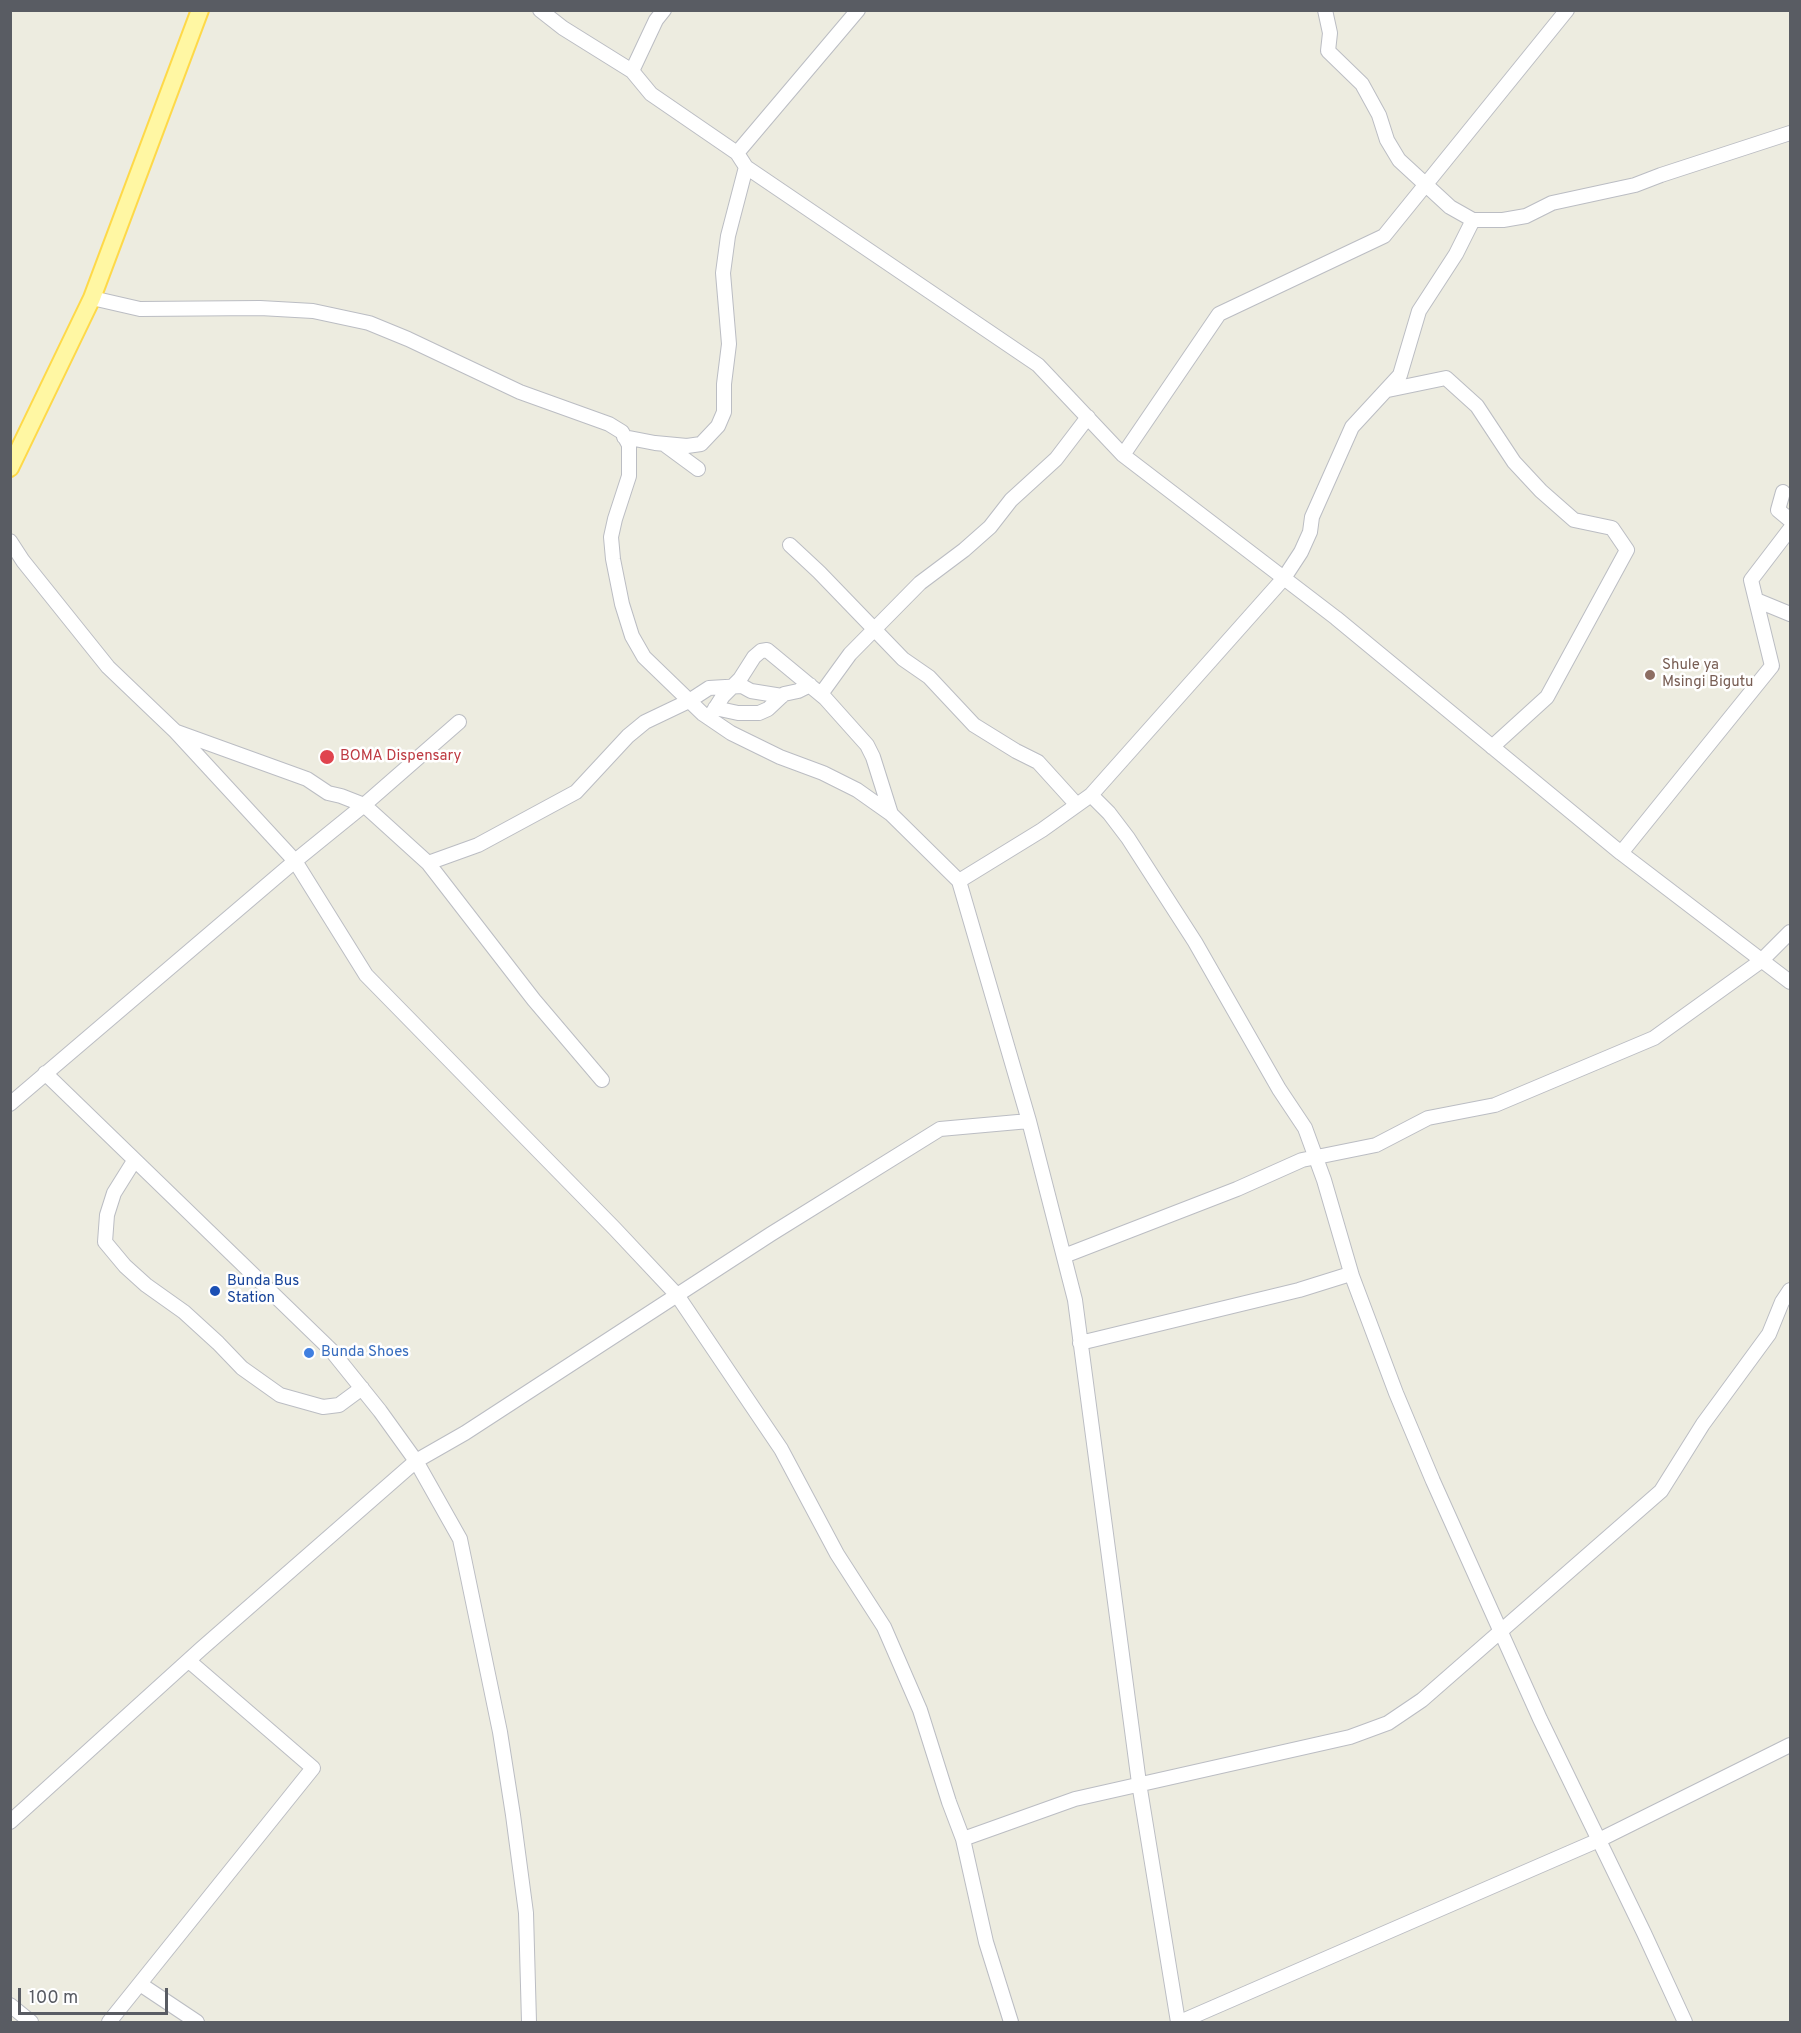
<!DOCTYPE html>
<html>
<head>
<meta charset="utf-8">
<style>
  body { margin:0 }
  #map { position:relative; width:1801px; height:2033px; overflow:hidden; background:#edece0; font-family:Overpass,sans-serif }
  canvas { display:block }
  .frame { position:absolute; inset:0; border:12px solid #595c63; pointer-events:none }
  .scale { position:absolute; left:18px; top:1988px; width:150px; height:27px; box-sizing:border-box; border:3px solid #595c63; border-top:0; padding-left:8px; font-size:18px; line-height:21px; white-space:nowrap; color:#595c63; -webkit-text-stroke:4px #fff; paint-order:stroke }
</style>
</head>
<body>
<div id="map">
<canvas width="1801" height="2033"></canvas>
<div class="frame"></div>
<div class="scale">100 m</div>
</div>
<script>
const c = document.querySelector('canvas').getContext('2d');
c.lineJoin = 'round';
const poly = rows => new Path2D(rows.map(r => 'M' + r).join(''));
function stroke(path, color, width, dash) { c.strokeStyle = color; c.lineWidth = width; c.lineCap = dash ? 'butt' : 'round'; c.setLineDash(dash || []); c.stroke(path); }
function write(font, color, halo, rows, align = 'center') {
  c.font = font + ' Overpass,sans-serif'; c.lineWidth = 5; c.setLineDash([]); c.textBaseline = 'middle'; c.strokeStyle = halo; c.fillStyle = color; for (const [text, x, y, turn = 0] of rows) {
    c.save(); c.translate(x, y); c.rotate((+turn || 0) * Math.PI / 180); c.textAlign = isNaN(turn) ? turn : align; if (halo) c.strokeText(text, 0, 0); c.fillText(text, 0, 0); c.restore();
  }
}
const minor = poly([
  [540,10,563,28,632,71,651,94,737,153,746,167,1038,365,1123,455,1336,618,1621,853,1790,982],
  [1325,10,1330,33,1328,51,1362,84,1379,115,1387,140,1399,160,1450,207,1473,220],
  [632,71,656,20,664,10],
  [737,153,858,10],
  [92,298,140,309,260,308,313,311,369,323,408,339,520,392,609,424,622,432,629,445,629,476,615,519,611,537,613,559,622,604,632,636,644,657,703,714,731,733,780,757,823,773,857,790,891,814,959,881,1029,1121,1075,1300,1139,1783,1178,2022],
  [1388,390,1446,378,1477,406,1514,462,1541,491,1574,520,1612,528,1627,550,1547,697,1492,747],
  [624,437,655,443,687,446,701,444,718,426,724,412,724,384,729,344,723,273,728,236,746,167],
  [664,444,698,469],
  [1123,455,1219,314,1384,236,1567,10],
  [1783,492,1778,510,1790,520],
  [10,541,23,561,108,667,176,732,295,861,366,975,615,1229,677,1295,781,1449,837,1554,884,1627,920,1710,949,1802,963,1839,986,1942,1011,2022],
  [790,545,819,572,903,659,929,677,974,725,1016,751,1038,762,1077,805],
  [1756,600,1790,614],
  [821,694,850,654,920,583,964,550,990,527,1011,500,1056,459,1088,417],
  [715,708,738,713,759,713,768,709,784,694,798,691,810,685],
  [709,718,723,696,740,679,754,657,761,651,767,650,825,698,867,745,873,757,891,814],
  [177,732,307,779,328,793,341,796,364,805,428,863,478,845,576,792,628,736,645,722,689,701,709,688,742,686,751,691,782,696],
  [1091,795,1109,813,1128,838,1195,942,1279,1089,1305,1128,1324,1180,1352,1276,1396,1393,1433,1481,1540,1719,1644,1933,1685,2022],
  [1621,853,1772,666,1751,580,1790,529],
  [428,863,534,1000,602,1080],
  [959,881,1042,830,1091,795,1284,578,1301,552,1310,532,1312,517,1352,427,1400,375,1419,311,1456,254,1473,220,1503,220,1526,216,1552,203,1635,185,1661,175,1790,133],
  [45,1073,331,1350,380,1411,416,1461,460,1539,500,1732,513,1815,526,1913,529,2022],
  [10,1104,295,861,364,805,459,722],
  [134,1161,114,1193,107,1215,105,1242,125,1266,146,1285,184,1312,218,1343,242,1368,280,1395,323,1407,339,1405,362,1388],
  [1064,1256,1237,1189,1302,1160,1376,1145,1428,1118,1495,1105,1654,1038,1761,961,1790,932],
  [1080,1343,1299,1290,1347,1275,1352,1276],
  [10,1822,201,1649,416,1461,465,1433,771,1234,940,1129,1029,1121],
  [963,1839,1075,1799,1350,1737,1388,1723,1422,1700,1661,1491,1703,1424,1769,1334,1782,1302,1790,1290],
  [140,1984,197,2022],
  [10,2005,31,2022],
  [109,2022,313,1768,189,1661],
  [1180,2022,1599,1840,1790,1745]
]);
const major = poly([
  [10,468,92,298,200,10]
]);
const markers = [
  [1650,675,6,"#8d6e63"],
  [327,757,8,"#e0444e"],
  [215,1291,6,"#1a4fb4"],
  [309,1353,6,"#3f7fe0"]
];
const educationNames = [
  ["Shule ya",1662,666],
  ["Msingi Bigutu",1662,683]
];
const healthNames = [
  ["BOMA Dispensary",340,757]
];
const transitNames = [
  ["Bunda Bus",227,1282],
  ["Station",227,1299]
];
const shopNames = [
  ["Bunda Shoes",321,1353]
];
stroke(minor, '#bbbdc3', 16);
stroke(major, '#fed949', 20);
stroke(minor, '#fff', 14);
stroke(major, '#fff7a3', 16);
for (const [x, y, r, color] of markers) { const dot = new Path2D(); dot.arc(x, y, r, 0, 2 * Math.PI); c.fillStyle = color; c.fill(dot); stroke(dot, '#fff', 2); }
write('15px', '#785e54', '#fff', educationNames, 'left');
write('15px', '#be3a42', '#fff', healthNames, 'left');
write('15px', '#164399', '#fff', transitNames, 'left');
write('15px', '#366cbe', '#fff', shopNames, 'left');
</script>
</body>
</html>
